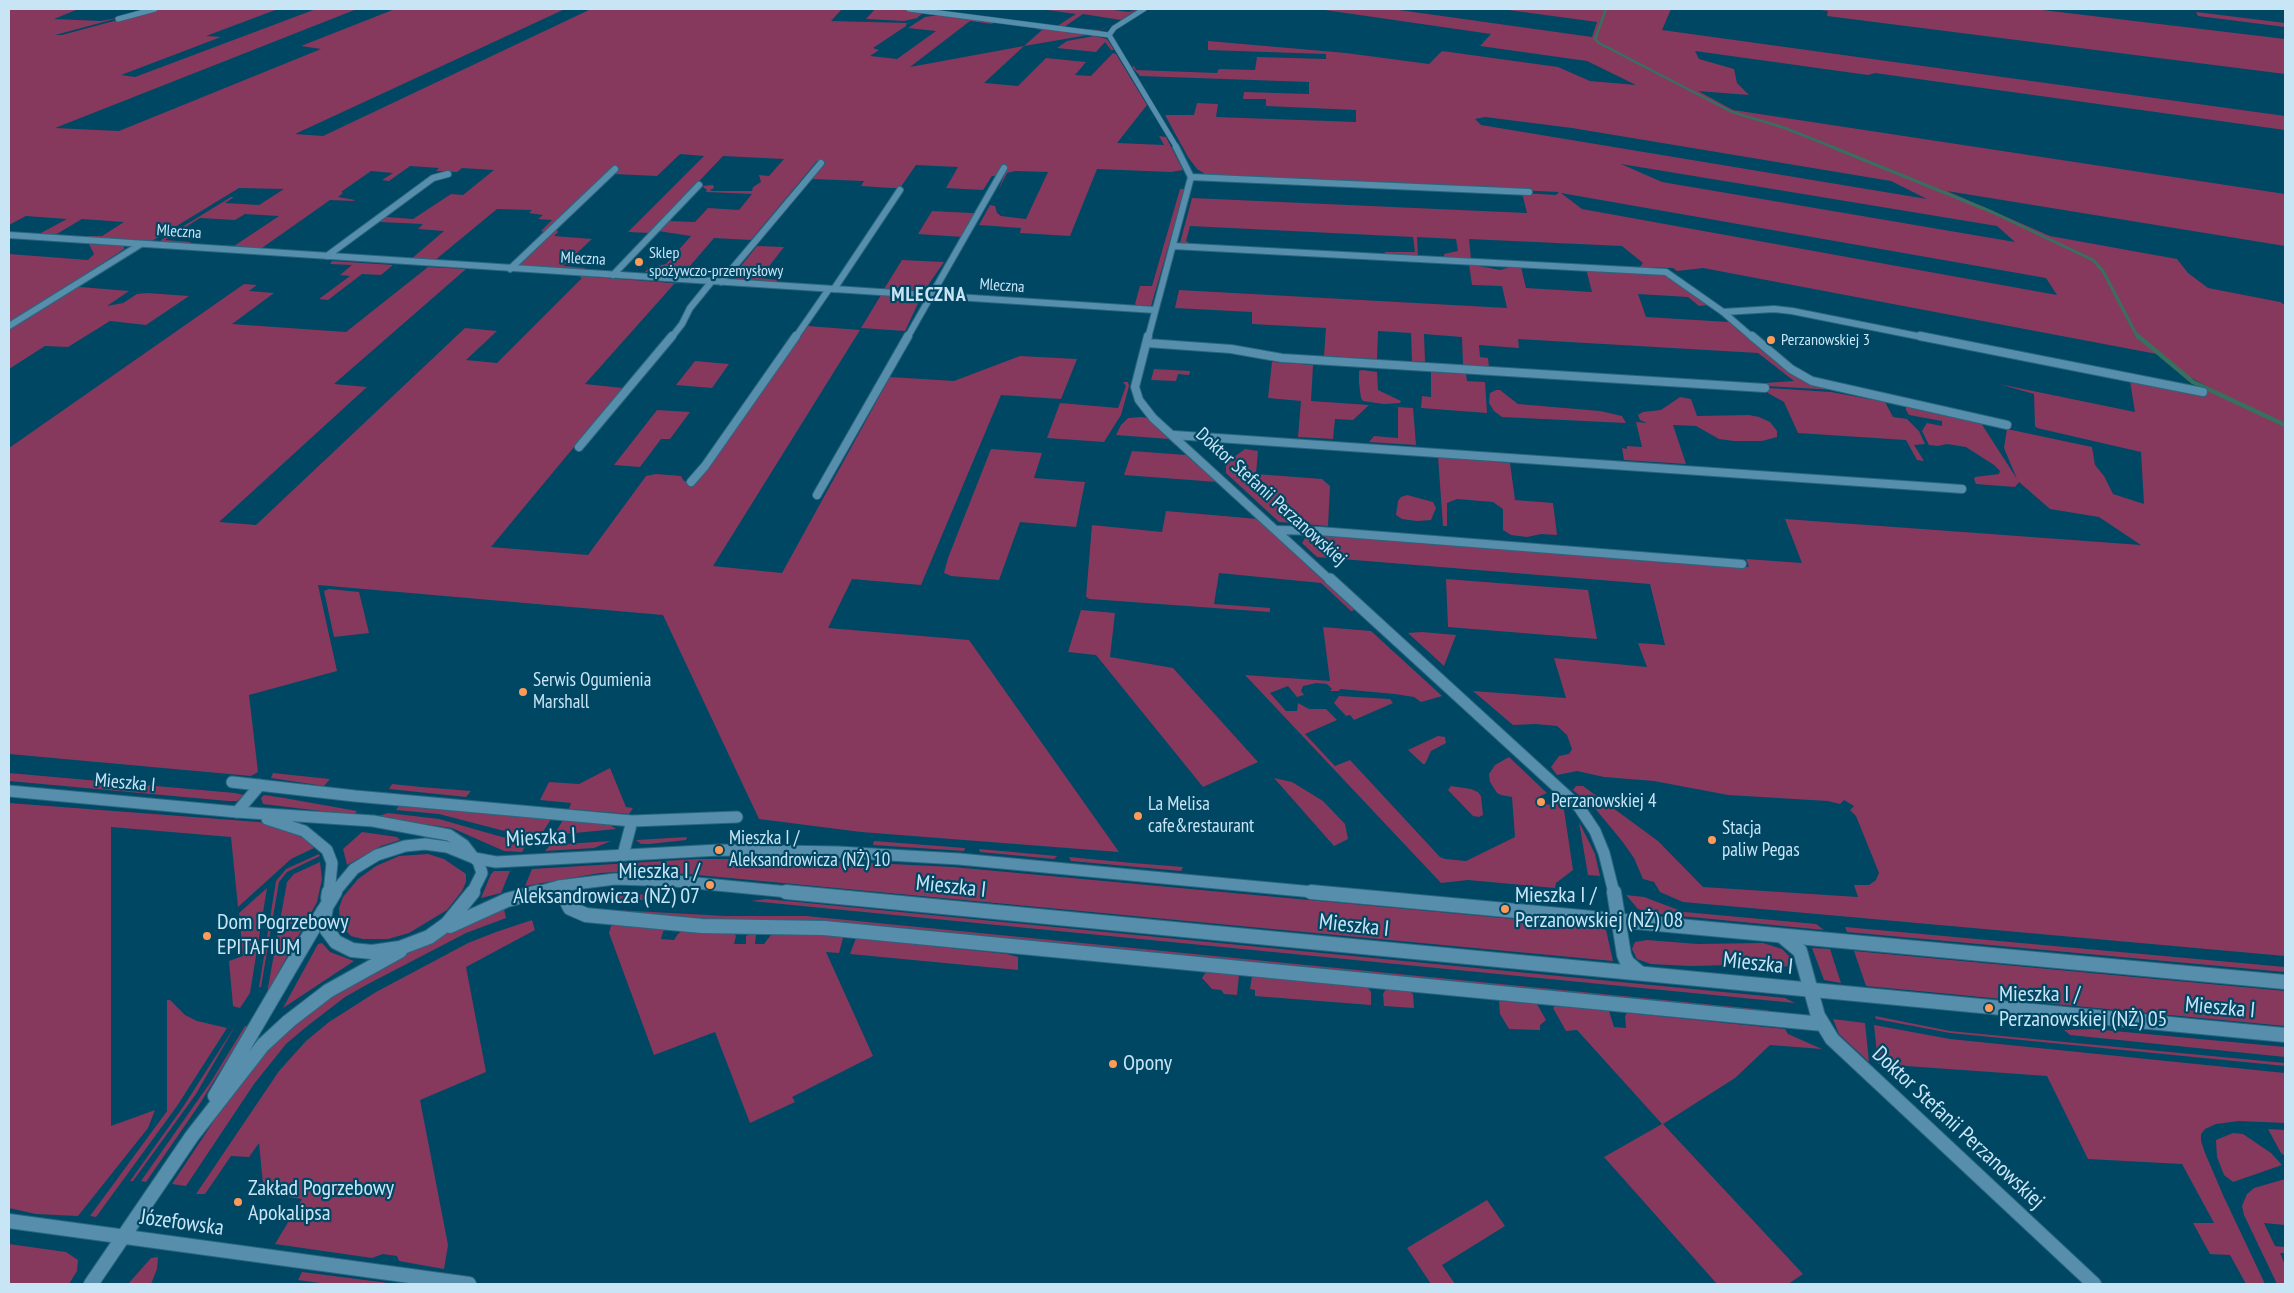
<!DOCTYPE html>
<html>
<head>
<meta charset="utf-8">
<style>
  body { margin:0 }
  #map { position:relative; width:2294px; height:1293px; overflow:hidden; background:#004763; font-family:"PT Sans Narrow",sans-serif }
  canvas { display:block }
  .frame { position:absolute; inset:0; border:10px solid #c8e5f6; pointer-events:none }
</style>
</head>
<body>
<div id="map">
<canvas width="2294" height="1293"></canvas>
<div class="frame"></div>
</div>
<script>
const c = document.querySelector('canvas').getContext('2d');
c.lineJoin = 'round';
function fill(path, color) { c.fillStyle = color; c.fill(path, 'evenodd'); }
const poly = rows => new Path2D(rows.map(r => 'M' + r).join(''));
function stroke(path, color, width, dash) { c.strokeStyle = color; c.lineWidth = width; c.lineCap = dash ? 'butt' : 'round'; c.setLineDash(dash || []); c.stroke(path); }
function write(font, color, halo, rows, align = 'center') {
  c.font = font + ' "PT Sans Narrow",sans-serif'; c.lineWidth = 4.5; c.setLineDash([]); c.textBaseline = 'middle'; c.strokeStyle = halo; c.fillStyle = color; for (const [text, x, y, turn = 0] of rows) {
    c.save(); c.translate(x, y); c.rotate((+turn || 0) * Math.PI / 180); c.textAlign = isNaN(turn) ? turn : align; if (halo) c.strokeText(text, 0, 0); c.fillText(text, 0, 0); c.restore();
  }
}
const green = poly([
  [9,9,76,10,54,19,101,21,122,17,55,35,62,35,159,9,278,9,206,36,221,37,121,75,135,77,316,9,357,9,55,128,119,131,321,49,301,46,395,9,565,9,295,134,323,136,591,9,842,9,831,21,907,23,906,26,873,48,879,50,870,56,897,59,936,31,908,28,925,17,940,15,995,22,992,24,970,21,910,67,1024,46,1042,30,1036,29,1037,28,1068,32,1088,35,1024,46,984,83,1018,86,1046,58,1086,62,1075,75,1091,76,1113,53,1116,54,1147,105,1117,143,1164,145,1159,136,1166,137,1183,170,1171,172,1097,169,1070,236,1020,233,1021,228,979,225,990,205,995,206,997,213,1001,216,1026,219,1048,172,1015,171,1007,173,998,191,1004,176,992,176,983,190,946,188,958,167,916,165,900,188,891,188,861,186,864,181,812,179,826,162,817,161,751,240,714,238,684,273,703,275,700,277,657,275,658,272,645,272,648,268,666,264,691,236,658,231,669,221,695,222,708,208,739,210,752,194,706,192,707,190,702,186,713,185,714,188,710,190,712,191,752,191,753,187,761,182,759,175,769,176,784,159,723,156,650,233,628,232,704,156,680,154,657,176,614,174,556,229,558,232,554,236,592,239,563,266,586,268,580,270,510,264,544,232,541,231,552,220,538,219,543,215,529,213,532,210,497,209,434,261,410,260,444,231,418,229,423,224,380,222,386,217,413,219,451,194,463,195,494,170,462,168,457,172,436,171,439,168,410,166,389,181,382,180,393,173,371,171,341,192,343,193,338,197,355,200,353,201,330,200,259,250,231,248,279,216,245,214,235,220,200,218,165,240,191,242,187,245,161,242,161,240,231,197,234,197,225,203,259,205,284,189,239,188,152,241,72,236,102,236,124,222,82,219,55,235,39,234,67,219,26,216,9,225],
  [875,9,905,9,923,13,917,18,904,21,866,19],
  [1040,9,1106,9,1129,12,1138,9,1121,20,1083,14,1064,27,1100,30,1117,22,1097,32,1054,28,1076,14],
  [1318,9,1392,9,1592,37,1597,22,1501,9,1671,9,1662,30,2285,116,2285,130,1875,73,1868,75,1695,51,1699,59,1734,69,1737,83,1749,95,1698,91,1733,110,2285,194,2285,246,1947,191,2050,236,2177,259,2188,273,2208,288,2280,302,2285,305,2285,956,1683,902,1660,892,1654,882,1643,879,1634,858,1622,841,1593,806,1590,805,1573,790,1576,786,1583,786,1658,841,1703,887,1858,897,1854,885,1869,885,1876,880,1879,873,1856,816,1850,810,1854,806,1844,800,1840,804,1828,801,1728,795,1654,781,1604,777,1577,771,1557,775,1551,767,1559,756,1569,754,1572,749,1567,735,1557,726,1536,724,1513,725,1473,691,1566,698,1554,658,1647,667,1638,643,1665,645,1650,584,1317,557,1302,543,1305,538,1319,534,1749,567,1746,559,1802,563,1785,519,2141,545,2099,517,2050,509,2019,482,2015,487,1976,484,1974,479,1975,477,1999,474,2000,471,1994,465,1966,447,1947,444,1938,446,1929,445,1922,431,1925,426,1927,423,1942,426,1942,421,1909,415,1906,410,1906,407,1981,423,2017,479,2004,448,2007,429,2092,447,2095,465,2104,476,2113,494,2144,504,2141,452,2037,428,2035,426,2034,394,1999,384,2135,412,2130,381,2214,390,2188,376,2162,355,1703,268,1677,271,1673,268,1640,267,1643,263,1622,246,1469,239,1471,259,1444,257,1444,254,1458,251,1456,239,1417,237,1418,256,1385,254,1385,252,1415,252,1413,237,1190,226,1186,241,1191,244,1180,243,1192,198,1527,213,1522,193,1556,195,1559,192,1215,176,1205,174,1197,169,1188,157,1165,115,1194,115,1197,103,1218,104,1216,117,1356,122,1356,110,1266,106,1266,99,1243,99,1244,92,1309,94,1309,82,1140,76,1132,67,1134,66,1136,70,1217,73,1219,69,1255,70,1257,57,1326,59,1326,54,1208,50,1208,41,1346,53,1429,64,1442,51,1558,67,1590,81,1636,85,1587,61,1480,46,1491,34],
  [1485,117,1572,128,1891,181,1927,199,1481,125,1475,119],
  [1621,164,1997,226,2015,242,1662,182],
  [1561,193,2046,278,2057,295,1582,209],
  [1813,9,2034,9,2285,39,2285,74,1827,16,1828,11],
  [2196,12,2285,23,2285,27,2198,16],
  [1094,36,1107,39,1114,50,1111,50,1105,42,1096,52,1057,48,1067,41],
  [1180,189,1185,189,1151,306,1136,305,1135,304,1140,286,1152,286],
  [932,211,971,213,974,213,963,237,918,234],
  [89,244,124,246,124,249,68,286,129,291,107,306,123,303,137,294,147,293,189,296,146,325,110,321,68,347,45,346,9,369,9,254,88,260,94,254],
  [757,246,784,247,760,278,778,280,776,282,736,279,732,277],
  [902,260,944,262,924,291,884,289],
  [332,261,393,265,381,275,362,274,328,300,319,299,350,276,340,275,352,265,330,264],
  [1469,264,1500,270,1511,267,1521,267,1526,288,1592,292,1586,269,1666,275,1709,305,1699,306,1688,297,1638,294,1646,317,1729,322,1804,381,1835,390,1767,386,1765,383,1794,381,1758,353,1518,339,1519,348,1479,345,1480,357,1488,358,1489,367,1463,365,1462,337,1424,334,1425,362,1412,361,1411,333,1378,331,1377,359,1324,356,1326,328,1252,324,1252,312,1175,308,1179,290,1507,308,1502,286,1472,285],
  [428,267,466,269,334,384,367,387,219,522,256,525,465,328,497,331,466,360,497,363,582,278,580,278,581,276,697,285,675,283,585,384,623,388,491,547,588,555,646,476,656,474,681,476,684,481,696,482,699,479,808,326,860,330,713,566,782,573,890,377,954,381,1020,356,1077,359,1061,399,1001,395,921,585,852,579,828,628,969,640,1119,852,861,832,759,819,663,615,318,585,337,671,249,695,258,772,251,776,9,754,9,448,244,284,257,285,249,291,274,293,232,324,346,332],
  [881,295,921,297,905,331,861,328],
  [695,361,729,364,712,388,676,385],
  [1272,362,1313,365,1311,401,1369,405,1353,420,1335,419,1333,439,1298,437,1301,401,1268,398],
  [1154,369,1190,371,1189,375,1178,374,1176,381,1151,380],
  [1362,370,1377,372,1378,390,1401,401,1400,403,1384,404,1363,401,1361,398,1359,383,1359,371],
  [1431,372,1466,374,1467,381,1485,382,1487,413,1421,408,1422,396,1431,397],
  [1123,382,1128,382,1129,386,1121,415,1104,442,1047,438,1060,403,1118,408,1126,386],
  [1768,388,1831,392,1885,402,1893,417,1907,419,1919,431,1925,444,1914,445,1924,461,1917,460,1906,440,1798,433,1784,402,1768,393],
  [1496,390,1500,390,1518,404,1600,411,1622,416,1626,423,1502,417,1494,411,1489,403,1490,393],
  [1680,397,1691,399,1697,416,1749,415,1759,417,1770,422,1777,431,1777,437,1762,441,1734,441,1719,439,1696,426,1673,425,1686,464,1624,460,1622,448,1627,449,1627,446,1642,447,1636,422,1647,423,1640,420,1638,415,1643,412,1661,410],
  [1398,407,1413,408,1416,445,1369,442,1374,436,1398,438],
  [657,410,690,412,670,439,661,439,640,467,614,465],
  [1142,417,1147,418,1178,444,1175,445,1169,439,1116,435,1121,425,1128,418],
  [991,449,1042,453,1034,478,1085,482,1076,527,1020,522,999,580,951,576,944,573,948,558],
  [1245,449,1258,451,1256,474,1322,479,1330,486,1328,526,1279,522,1226,473,1226,463],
  [1132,451,1186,455,1217,482,1124,475],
  [1438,457,1510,463,1515,500,1553,503,1557,535,1541,534,1527,537,1511,535,1503,530,1503,509,1493,502,1457,499,1447,503,1447,526,1443,526],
  [1407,495,1433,502,1436,508,1431,520,1417,521,1402,519,1396,515,1398,501,1401,497],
  [1166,511,1258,519,1355,610,1351,611,1321,583,1219,573,1214,604,1270,608,1270,612,1090,599,1086,597,1092,525,1162,532],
  [1446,579,1588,590,1597,639,1448,627],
  [329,589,359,592,369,633,334,637,324,591],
  [1081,610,1115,613,1110,657,1173,668,1258,762,1203,787,1096,655,1068,652],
  [1323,627,1371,631,1442,696,1421,702,1414,697,1395,694,1340,689,1339,691,1330,691,1332,689,1327,684,1316,683,1303,686,1301,691,1304,695,1297,697,1288,686,1270,693,1286,711,1297,711,1298,703,1309,709,1326,709,1337,720,1305,734,1335,766,1350,760,1440,857,1445,859,1466,861,1515,837,1512,797,1501,795,1497,793,1490,782,1489,774,1495,765,1509,757,1547,793,1540,796,1548,805,1557,801,1564,810,1573,870,1556,883,1555,888,1468,880,1441,883,1245,675,1330,681],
  [1422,632,1456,635,1444,666,1408,633],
  [1339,696,1390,699,1393,703,1354,720,1350,715,1346,716,1334,703],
  [1438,736,1445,737,1446,743,1431,751,1425,764,1423,764,1408,750],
  [610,768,626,807,633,808,629,814,569,809,571,803,540,800,549,782,579,784],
  [9,773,235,793,244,795,237,801,228,801,9,781],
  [273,773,330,779,324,786,271,778],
  [1274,778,1292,782,1323,801,1345,824,1348,839,1334,846],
  [392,784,421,787,471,791,466,797,389,789],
  [1451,786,1471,789,1478,792,1481,796,1483,815,1479,817,1473,816,1448,790],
  [264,795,284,798,357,811,354,815,263,804,261,798],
  [9,803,259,822,286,829,307,840,314,848,291,859,238,907,231,837,111,827,111,1126,155,1110,148,1128,78,1216,36,1214,9,1208],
  [399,806,551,819,541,835,516,834,439,814,396,810],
  [388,813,439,819,502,837,523,840,525,847,522,852,504,851,452,828,375,817],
  [563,820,610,825,616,829,554,835],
  [1579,822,1595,854,1600,876,1588,875],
  [362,832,397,837,400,840,381,846,347,865,343,849],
  [687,837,686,840,649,844,641,844,636,840],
  [611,841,594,848,545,851,550,845],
  [874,841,965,848,964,851,873,845],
  [979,849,1057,856,1054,859,980,852],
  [319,854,320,856,287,872,279,882,261,987,259,987,276,881,286,869],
  [428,854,444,859,466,874,466,882,462,891,447,910,409,933,388,939,363,939,351,936,345,930,340,924,339,908,343,897,358,879,376,866,399,856],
  [1069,857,1132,863,1183,867,1181,871,1071,861],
  [697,859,789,859,953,867,1600,927,1606,930,1613,961,687,874,635,871,600,873,525,886,532,869],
  [320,862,322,879,317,902,267,993,287,882,294,874],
  [494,871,510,871,501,893,481,898,491,874],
  [267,888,250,993,240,1008,236,1007,233,1006,229,961,243,956,239,913],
  [598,890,608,891,667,897,666,900,579,900,585,893],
  [1626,895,1644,897,1684,912,1816,924,1824,930,1650,913,1638,909],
  [766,899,1785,998,1795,1003,751,901],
  [504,909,506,918,466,933,368,984,345,997,306,1027,286,1044,254,1084,186,1186,172,1184,245,1074,287,1030,339,991,386,964,456,929],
  [615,910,726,916,806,916,1766,1010,1775,1013,841,922,706,919],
  [532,920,535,930,466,967,486,1072,420,1100,448,1245,444,1269,399,1261,397,1256,383,1254,372,1258,275,1244,302,1199,264,1194,259,1143,249,1157,231,1156,205,1194,196,1194,279,1071,306,1041,329,1022,376,992,468,943,496,932],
  [616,924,664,929,661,939,674,940,678,934,683,930,734,933,736,936,734,944,746,944,746,936,752,933,756,935,755,944,764,944,773,932,840,936,843,938,839,953,826,952,873,1056,792,1097,795,1102,750,1123,715,1032,654,1055,609,933,611,926],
  [1845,927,2285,967,2285,972,1847,932],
  [856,938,1007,954,1018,957,1018,970,850,954],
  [1647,940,1698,944,1763,943,1782,949,1792,959,1788,966,1774,968,1730,965,1690,966,1651,964,1637,959,1632,949,1635,942],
  [322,943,330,952,354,961,283,1008,318,944],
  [1812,948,1830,949,1841,983,1824,980],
  [1854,951,2285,991,2285,1026,1866,986],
  [1206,972,1239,975,1237,995,1224,994,1221,990,1212,989,1202,978],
  [1252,976,1368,988,1371,992,1371,1005,1255,996,1255,990,1250,989],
  [1386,989,1410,992,1413,994,1414,1008,1384,1006,1383,994],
  [167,1000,170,1000,185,1015,197,1021,227,1028,177,1106,96,1217,90,1216,167,1111],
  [1499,1001,1537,1004,1546,1020,1540,1025,1540,1030,1509,1029,1500,1014],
  [1555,1006,1609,1011,1614,1027,1626,1028,1625,1016,1627,1013,1785,1029,1788,1034,1822,1049,1770,1045,1735,1078,1663,1124,1803,1274,1788,1284,1717,1284,1604,1157,1662,1124,1577,1030,1566,1031,1553,1008],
  [1875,1016,1950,1031,2285,1063,2285,1066,1950,1033,1876,1019],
  [1833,1019,1865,1023,1869,1062,1839,1034],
  [237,1023,196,1094,133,1181,130,1181,183,1107],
  [1874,1025,1950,1039,2285,1073,2285,1123,2239,1121,2216,1124,2205,1129,2201,1134,2201,1141,2205,1153,2223,1195,2265,1284,2246,1284,2230,1255,2210,1254,2193,1223,2214,1223,2182,1164,2088,1159,2047,1076,1878,1064],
  [245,1026,247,1026,238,1042,199,1105,146,1182,141,1181,212,1080],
  [2093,1029,2285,1047,2285,1057,2070,1035,2064,1030],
  [2268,1129,2285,1130,2285,1156,2281,1153],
  [2233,1133,2243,1134,2271,1153,2282,1165,2233,1182,2224,1175,2217,1157,2216,1140],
  [2285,1179,2285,1225,2264,1223,2275,1246,2285,1247,2285,1253,2280,1253,2285,1265,2285,1284,2277,1284,2244,1215,2242,1206,2247,1194,2254,1188],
  [1487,1200,1505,1226,1442,1265,1455,1284,1431,1284,1407,1248],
  [9,1244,66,1252,78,1260,77,1271,69,1284,9,1284],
  [158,1257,157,1269,151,1284,128,1284,151,1258],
  [302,1272,396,1284,327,1284,298,1280]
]);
const streamFar2 = poly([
  [1606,9,1595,39,1599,43,1732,112,1785,128,1835,148]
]);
const streamFar1 = poly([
  [1832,147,1992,212,2093,260,2103,271,2138,338]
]);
const stream = poly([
  [2138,336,2193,382,2285,425]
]);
const minorFar4 = poly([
  [909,9,1109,35],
  [118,19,155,9],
  [1109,35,1177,148],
  [1109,35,1114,28,1144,9]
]);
const minorFar3 = poly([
  [1191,177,1529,192],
  [9,235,1155,310],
  [1173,246,1666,272,1723,312,1753,338],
  [327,256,433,178,448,174],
  [510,269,615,169],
  [613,275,699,185],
  [721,282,821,163],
  [834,289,900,190],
  [1723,312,1774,309,1792,311,1927,338],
  [9,326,141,244],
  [671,338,682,324,690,308,712,281],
  [795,338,829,289],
  [907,338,1004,168],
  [1148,338,1191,177,1176,147]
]);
const minorFar2 = poly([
  [1148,336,1135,387,1139,400,1153,418,1331,581],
  [1752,336,1791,369,1812,381,2007,425],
  [1920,336,2203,392],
  [1147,343,1231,349,1282,358,1765,388],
  [1174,435,1962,489],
  [579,447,672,336],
  [691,482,705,466,796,336],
  [817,495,908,336],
  [1278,530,1319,531,1742,564]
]);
const minorFar1 = poly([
  [1330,579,1579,807,1595,831,1604,853,1614,893],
  [232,782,355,796,632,821],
  [237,812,260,785],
  [623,855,632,821,737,817],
  [559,886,562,893]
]);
const minor = poly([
  [562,892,570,908,586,915,702,926,824,928,1823,1024],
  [1614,892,1624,955,1627,962,1640,973],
  [1782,936,1800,951,1818,1016,1832,1039,2094,1284],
  [215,1096,324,910],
  [9,1221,469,1284],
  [91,1284,192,1136,263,1045,289,1021,328,991,400,951]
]);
const tertiaryFar1 = poly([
  [9,791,237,812,373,821,449,835,464,845,474,858],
  [267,819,304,831,327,850,332,863,329,893],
  [474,858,496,862,719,850,838,852,959,859,1324,893],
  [334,893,354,869,377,855,405,846,425,844,447,847,474,858],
  [472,893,482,873,478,861,474,858],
  [534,893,559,886,615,879,675,881,799,893]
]);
const tertiary = poly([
  [335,892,326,907,324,920,327,930,336,942,352,950,372,952,400,948,429,937,447,924,473,892],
  [786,892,2285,1035],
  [1311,892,2285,982],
  [328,898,329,892],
  [450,926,507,900,538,892]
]);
const markers = [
  [639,262,5,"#fe9b58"],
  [1771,340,5,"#fe9b58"],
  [523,692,5,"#fe9b58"],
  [1541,802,5,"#fe9b58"],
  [1138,816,5,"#fe9b58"],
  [1712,840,5,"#fe9b58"],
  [719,850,5,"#fe9b58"],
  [710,885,5,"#fe9b58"],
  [1505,909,5,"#fe9b58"],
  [207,936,5,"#fe9b58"],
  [1989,1008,5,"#fe9b58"],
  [1113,1064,5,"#fe9b58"],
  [238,1202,5,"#fe9b58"]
];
const farStreetnames = [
  ["Mleczna",179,232,4],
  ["Mleczna",583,259,3],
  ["Mleczna",1002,286,4]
];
const farPoinames = [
  ["Sklep",649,253],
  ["spożywczo-przemysłowy",649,271],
  ["Perzanowskiej 3",1781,340]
];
const streetNames = [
  ["Doktor Stefanii Perzanowskiej",1271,497,42],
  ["Mieszka I",125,783,5]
];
const poiNames = [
  ["Serwis Ogumienia",533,681],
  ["Marshall",533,703],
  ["Perzanowskiej 4",1551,802],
  ["La Melisa",1148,805],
  ["cafe&restaurant",1148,827],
  ["Stacja",1722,829],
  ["paliw Pegas",1722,851],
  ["Mieszka I /",729,839],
  ["Aleksandrowicza (NŻ) 10",729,861]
];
const farDistrictnames = [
  ["MLECZNA",929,295]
];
const nearStreetnames = [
  ["Mieszka I",541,838,-3],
  ["Mieszka I",951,887,6],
  ["Mieszka I",1354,926,6],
  ["Mieszka I",1758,964,6],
  ["Mieszka I",2220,1008,5],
  ["Doktor Stefanii Perzanowskiej",1958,1128,43],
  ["Józefowska",182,1223,8]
];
const nearPoinames = [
  ["Mieszka I /",700,872,"right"],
  ["Aleksandrowicza (NŻ) 07",700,897,"right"],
  ["Mieszka I /",1515,896],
  ["Perzanowskiej (NŻ) 08",1515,921],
  ["Dom Pogrzebowy",217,923],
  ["EPITAFIUM",217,948],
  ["Mieszka I /",1999,995],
  ["Perzanowskiej (NŻ) 05",1999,1020],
  ["Opony",1123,1064],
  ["Zakład Pogrzebowy",248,1189],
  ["Apokalipsa",248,1214]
];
fill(green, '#87385d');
stroke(streamFar2, '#387060', 2.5);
stroke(streamFar1, '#387060', 3);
stroke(stream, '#387060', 4.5);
stroke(minorFar4, '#286780', 6);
stroke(minorFar3, '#286780', 8);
stroke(minorFar2, '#286780', 10);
stroke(minorFar1, '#286780', 13);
stroke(minor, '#286780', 16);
stroke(tertiaryFar1, '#286780', 13);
stroke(tertiary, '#286780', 16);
stroke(minorFar4, '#578eab', 5);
stroke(minorFar3, '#578eab', 6);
stroke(minorFar2, '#578eab', 8);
stroke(minorFar1, '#578eab', 11);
stroke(minor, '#578eab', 14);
stroke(tertiaryFar1, '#578eab', 11);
stroke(tertiary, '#578eab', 14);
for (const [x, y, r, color] of markers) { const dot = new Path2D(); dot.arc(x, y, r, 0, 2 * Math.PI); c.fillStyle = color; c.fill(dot); stroke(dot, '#004763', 2); }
write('16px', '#c8e5f6', '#004763', farStreetnames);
write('16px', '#c8e5f6', '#004763', farPoinames, 'left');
write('19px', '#c8e5f6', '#004763', streetNames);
write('19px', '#c8e5f6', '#004763', poiNames, 'left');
c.letterSpacing = '1px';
write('bold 20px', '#c8e5f6', '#004763', farDistrictnames);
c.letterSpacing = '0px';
write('22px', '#c8e5f6', '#004763', nearStreetnames);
write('22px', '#c8e5f6', '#004763', nearPoinames, 'left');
</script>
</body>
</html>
